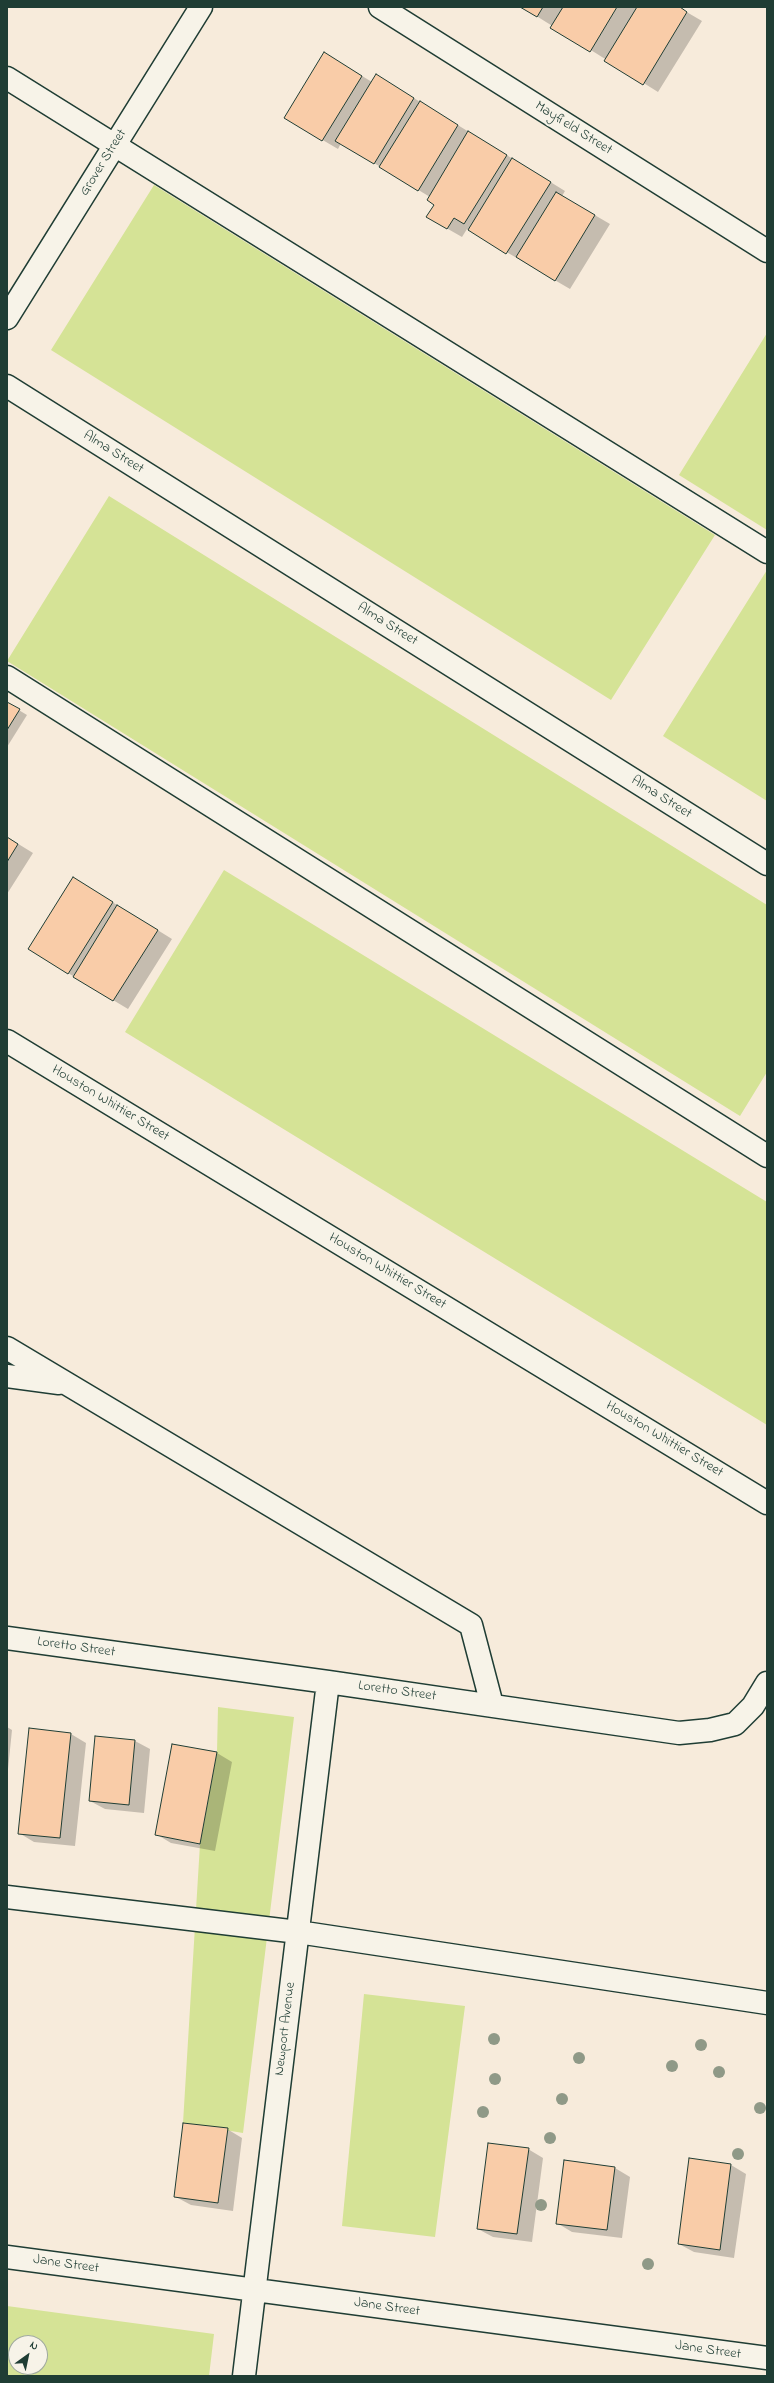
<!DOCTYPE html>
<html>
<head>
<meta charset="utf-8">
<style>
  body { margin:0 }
  #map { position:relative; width:774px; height:2383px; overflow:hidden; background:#f7ebdb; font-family:"Indie Flower",sans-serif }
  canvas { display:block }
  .frame { position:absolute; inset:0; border:8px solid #1f3d34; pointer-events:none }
  .north { position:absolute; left:8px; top:2335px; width:40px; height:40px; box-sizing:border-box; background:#f7f3e8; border:1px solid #a1aaa0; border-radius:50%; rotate:33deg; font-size:11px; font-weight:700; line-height:16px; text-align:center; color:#1f3d34 }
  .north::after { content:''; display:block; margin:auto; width:14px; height:18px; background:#1f3d34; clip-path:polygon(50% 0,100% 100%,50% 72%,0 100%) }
</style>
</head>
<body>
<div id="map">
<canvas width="774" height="2383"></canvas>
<div class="frame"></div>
<div class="north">N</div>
</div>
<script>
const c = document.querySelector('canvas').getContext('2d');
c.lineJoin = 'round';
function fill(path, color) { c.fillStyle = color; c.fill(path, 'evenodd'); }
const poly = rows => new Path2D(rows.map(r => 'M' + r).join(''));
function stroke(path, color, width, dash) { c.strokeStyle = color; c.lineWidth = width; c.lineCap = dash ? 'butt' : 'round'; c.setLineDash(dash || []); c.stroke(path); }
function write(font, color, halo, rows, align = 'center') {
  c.font = font + ' "Indie Flower",sans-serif'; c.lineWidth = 4; c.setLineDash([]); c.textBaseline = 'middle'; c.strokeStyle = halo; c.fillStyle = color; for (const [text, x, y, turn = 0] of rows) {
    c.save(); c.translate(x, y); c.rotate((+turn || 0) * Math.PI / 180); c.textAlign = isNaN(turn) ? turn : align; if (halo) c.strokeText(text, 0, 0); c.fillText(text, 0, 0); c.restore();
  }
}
const green = poly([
  [154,185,715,535,611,700,51,350],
  [767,333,767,530,679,475],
  [109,496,767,905,767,1072,740,1116,7,661],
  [767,570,767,801,663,736],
  [224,870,767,1202,767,1425,125,1032],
  [218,1707,294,1717,243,2133,183,2123,200,1844,217,1752],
  [364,1994,465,2006,435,2237,342,2226],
  [7,2306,214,2334,209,2376,7,2376],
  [16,2343,40,2343,40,2367,16,2367]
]);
const shadow = poly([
  [522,7,678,7,702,21,658,92],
  [339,62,372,82,391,84,565,191,562,196,610,224,570,289,467,229,462,237,448,229,428,216,435,204,430,197,341,143,338,149,285,118],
  [7,703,27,715,7,747],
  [7,837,33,853,7,894],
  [88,887,172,939,128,1009,68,973],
  [7,1727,12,1730,7,1779],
  [71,1734,86,1743,75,1846,34,1842,19,1833],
  [96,1737,135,1741,150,1749,144,1813,105,1809,90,1801],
  [217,1753,232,1762,215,1851,171,1843,156,1834],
  [227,2129,242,2138,233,2211,191,2205,176,2197],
  [528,2149,543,2158,532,2242,493,2237,478,2229],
  [690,2160,731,2165,746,2174,734,2258,694,2252,679,2244],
  [565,2162,615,2168,630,2177,622,2238,572,2232,557,2223]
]);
const building = poly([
  [520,7,543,7,537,17,520,7],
  [563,7,617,7,590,52,550,28,563,7],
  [637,7,680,7,687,12,643,85,604,61,637,7],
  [324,52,362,76,322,141,284,118,324,52],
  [376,74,414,98,374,164,335,141,376,74],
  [420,101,458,125,418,191,379,167,420,101],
  [468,131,507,155,464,224,454,218,447,229,426,217,434,205,427,200,468,131],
  [512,158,551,182,506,254,468,230,512,158],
  [556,192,595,215,555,281,516,257,556,192],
  [7,702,20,709,7,730,7,702],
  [7,837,18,844,7,862,7,837],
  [73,877,113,902,68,974,28,949,73,877],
  [117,905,158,930,113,1001,73,977,117,905],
  [29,1728,71,1733,60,1838,18,1834,29,1728],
  [95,1736,135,1740,129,1805,89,1801,95,1736],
  [172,1744,217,1752,200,1844,155,1835,172,1744],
  [183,2123,228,2128,218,2203,174,2197,183,2123],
  [488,2143,529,2148,517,2234,477,2229,488,2143],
  [689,2158,731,2164,720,2250,678,2244,689,2158],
  [564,2160,615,2167,607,2230,556,2224,564,2160]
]);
const minor = poly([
  [380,7,767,251],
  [7,78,767,552],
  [7,318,201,7],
  [7,386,767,864],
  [7,677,767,1156],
  [7,1041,767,1503],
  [7,1348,471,1625,492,1705],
  [7,1376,59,1383],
  [7,1638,328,1682,679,1733,710,1730,735,1724,753,1706,767,1683],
  [7,1897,298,1932,767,2003],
  [7,2257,767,2358],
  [244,2376,328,1682]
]);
const trees = [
  [494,2039],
  [701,2045],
  [579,2058],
  [672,2066],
  [719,2072],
  [495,2079],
  [562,2099],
  [760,2108],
  [483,2112],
  [550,2138],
  [738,2154],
  [541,2205],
  [648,2264]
];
const streetNames = [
  ["Mayfield Street",573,129,32],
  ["Grover Street",104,163,-58],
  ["Alma Street",113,453,32],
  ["Alma Street",387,625,32],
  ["Alma Street",661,798,32],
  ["Houston Whittier Street",110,1104,31],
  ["Houston Whittier Street",387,1272,31],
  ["Houston Whittier Street",664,1440,31],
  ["Loretto Street",76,1648,8],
  ["Loretto Street",397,1692,8],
  ["Newport Avenue",286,2029,-83],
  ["Jane Street",66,2265,8],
  ["Jane Street",387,2308,8],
  ["Jane Street",708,2351,8]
];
fill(green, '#d5e396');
fill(shadow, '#0003');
fill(building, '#f9cca8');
stroke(building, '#1f3d34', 1);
stroke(minor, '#1f3d34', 25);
stroke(minor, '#f7f3e8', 22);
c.fillStyle = '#8f9987';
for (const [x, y] of trees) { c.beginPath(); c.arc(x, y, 6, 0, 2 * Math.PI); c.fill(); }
write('14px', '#1f3d34', '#f7f3e8', streetNames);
</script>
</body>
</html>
